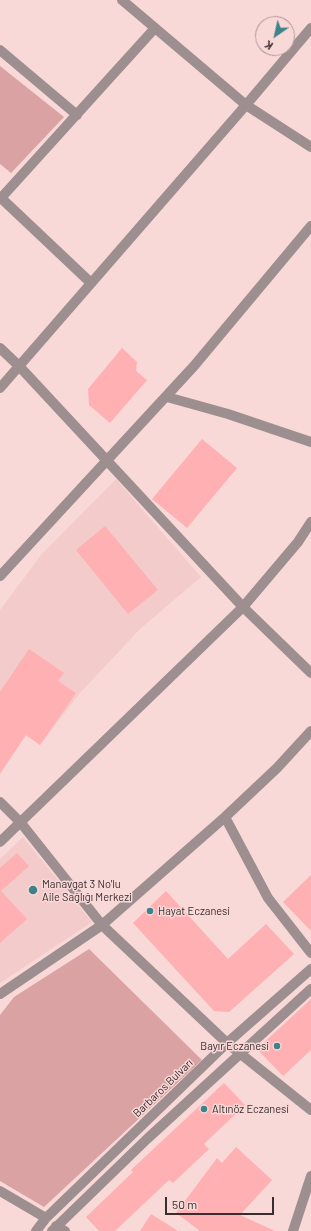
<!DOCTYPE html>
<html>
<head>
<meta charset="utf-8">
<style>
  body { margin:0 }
  #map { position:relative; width:311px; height:1231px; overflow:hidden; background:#f9d8d8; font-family:Barlow,sans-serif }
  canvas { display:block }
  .north { position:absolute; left:255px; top:16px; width:40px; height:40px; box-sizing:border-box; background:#f9d8d8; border:1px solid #ac9494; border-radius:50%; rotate:214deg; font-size:11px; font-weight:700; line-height:16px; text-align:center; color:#392d2d }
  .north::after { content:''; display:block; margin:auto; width:14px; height:18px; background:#3c8489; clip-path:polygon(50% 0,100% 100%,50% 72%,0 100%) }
  .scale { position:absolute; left:165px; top:1197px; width:109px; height:18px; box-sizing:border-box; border:2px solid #392d2d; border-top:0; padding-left:5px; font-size:12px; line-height:14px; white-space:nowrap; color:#392d2d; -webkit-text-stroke:3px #f9d8d8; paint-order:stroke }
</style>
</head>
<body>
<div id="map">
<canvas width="311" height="1231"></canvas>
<div class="north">K</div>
<div class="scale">50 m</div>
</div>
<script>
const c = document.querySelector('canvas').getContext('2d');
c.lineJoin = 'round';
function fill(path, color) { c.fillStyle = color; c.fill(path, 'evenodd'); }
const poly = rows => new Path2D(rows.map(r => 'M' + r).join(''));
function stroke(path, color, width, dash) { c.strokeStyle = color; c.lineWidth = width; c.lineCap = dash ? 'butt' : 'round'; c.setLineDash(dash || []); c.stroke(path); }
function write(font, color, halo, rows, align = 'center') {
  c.font = font + ' Barlow,sans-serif'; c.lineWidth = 3; c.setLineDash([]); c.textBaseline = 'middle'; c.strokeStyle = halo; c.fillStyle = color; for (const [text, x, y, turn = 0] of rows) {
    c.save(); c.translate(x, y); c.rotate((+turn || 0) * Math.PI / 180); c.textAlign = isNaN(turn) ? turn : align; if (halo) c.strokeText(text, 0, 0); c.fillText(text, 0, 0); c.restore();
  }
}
const built = poly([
  [116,479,201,577,140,629,80,693,40,745,26,735,0,775,0,610,41,555],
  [23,837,92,922,0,983,0,859]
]);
const green = poly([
  [0,66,64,117,11,173,0,164],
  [89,949,202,1060,44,1207,0,1181,0,1015,14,997]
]);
const building = poly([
  [122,348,137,362,136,371,147,380,110,423,89,405,88,389],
  [202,439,237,468,187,528,152,499],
  [105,526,158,590,128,614,76,550],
  [29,649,64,673,58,681,76,693,40,745,26,735,0,773,0,692],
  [17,853,29,866,1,891,27,919,0,943,0,868],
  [311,875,311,931,283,902],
  [166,891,228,959,266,924,294,954,229,1012,214,1011,133,923],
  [311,999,311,1050,283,1076,257,1049],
  [224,1083,245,1105,204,1144,209,1149,173,1183,169,1180,115,1231,99,1231,86,1217,133,1172,131,1170],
  [236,1147,272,1180,240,1215,275,1231,200,1231,176,1213,217,1158,222,1163],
  [151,1214,178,1231,140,1231]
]);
const minor = poly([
  [122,0,246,105,311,147],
  [0,50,77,115],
  [0,197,91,283],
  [1,198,155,28],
  [0,348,19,366,243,607,311,673],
  [0,388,246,105,311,28],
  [167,397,228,414,311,442],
  [0,576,194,366,311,226],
  [0,802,21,823,102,925,227,1043,311,1110],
  [225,817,268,898,311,953],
  [0,842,243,607,298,542,311,522],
  [0,994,102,925,225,817,277,768,311,731],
  [0,1191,46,1218],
  [56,1226,65,1231],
  [36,1231,46,1218,227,1043,311,969],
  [52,1231,147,1139,311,989],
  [293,1231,311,1176]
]);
const markers = [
  [33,890,5,"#3c8489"],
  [150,911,4,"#3c8489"],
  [277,1046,4,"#3c8489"],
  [204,1109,4,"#3c8489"]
];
const poiNames = [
  ["Manavgat 3 No'lu",42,884],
  ["Aile Sağlığı Merkezi",42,897],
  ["Hayat Eczanesi",158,911],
  ["Bayır Eczanesi",269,1046,"right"],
  ["Altınöz Eczanesi",212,1109]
];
const streetNames = [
  ["Barbaros Bulvarı",163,1088,-44]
];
fill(built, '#f4cbcb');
fill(green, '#dba2a3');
fill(building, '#feb0b2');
stroke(minor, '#9d8f8f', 10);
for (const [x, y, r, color] of markers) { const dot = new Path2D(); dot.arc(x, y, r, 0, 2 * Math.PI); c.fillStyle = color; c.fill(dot); stroke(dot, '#f9d8d8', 1.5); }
write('11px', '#392d2d', '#f9d8d8', poiNames, 'left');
write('11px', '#392d2d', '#f9d8d8', streetNames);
</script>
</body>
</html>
